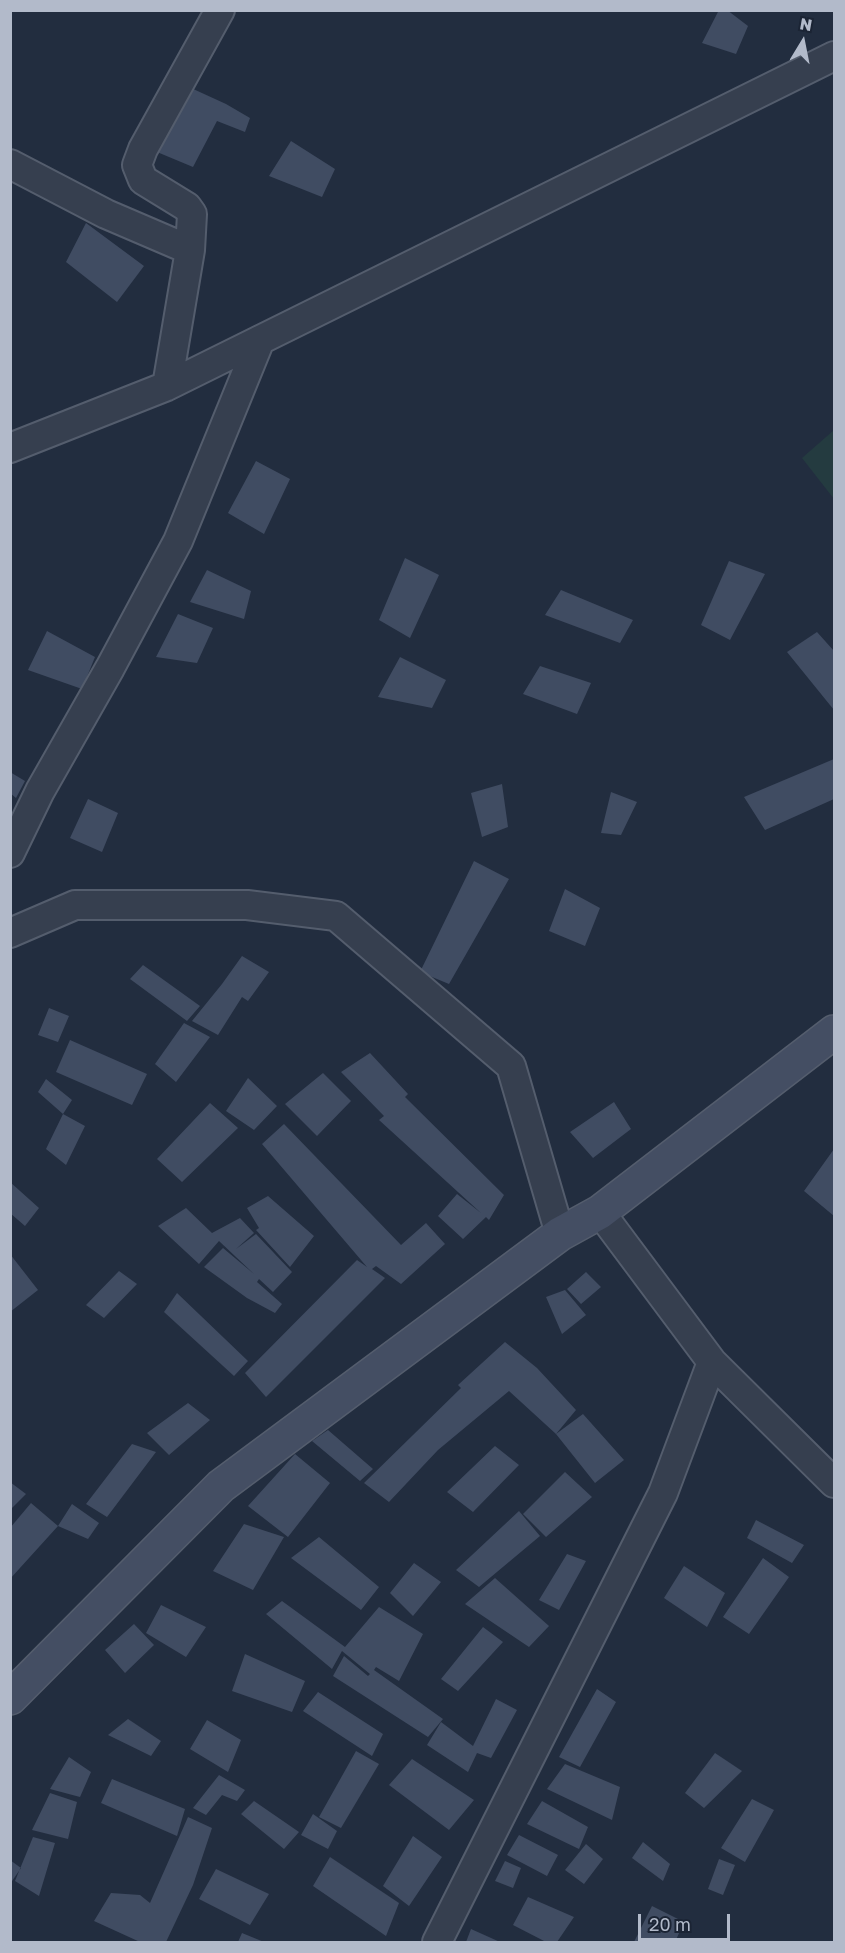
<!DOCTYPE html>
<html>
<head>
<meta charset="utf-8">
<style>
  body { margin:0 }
  #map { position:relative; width:845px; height:1953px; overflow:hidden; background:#222d3f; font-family:"Golos Text",sans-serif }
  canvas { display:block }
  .frame { position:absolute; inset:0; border:12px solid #b2baca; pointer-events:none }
  .north { position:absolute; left:773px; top:12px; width:60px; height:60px; -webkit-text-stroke:4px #1b2434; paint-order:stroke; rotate:10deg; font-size:16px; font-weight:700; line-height:24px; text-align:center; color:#b2baca }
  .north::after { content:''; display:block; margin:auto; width:21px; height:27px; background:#b2baca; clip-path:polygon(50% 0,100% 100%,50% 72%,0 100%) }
  .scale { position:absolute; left:638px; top:1914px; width:92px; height:27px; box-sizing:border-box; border:3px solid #b2baca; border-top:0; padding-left:8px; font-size:18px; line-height:21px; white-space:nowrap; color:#b2baca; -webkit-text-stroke:4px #1b2434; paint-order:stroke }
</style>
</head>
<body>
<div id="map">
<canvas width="845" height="1953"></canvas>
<div class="frame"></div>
<div class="north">N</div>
<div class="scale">20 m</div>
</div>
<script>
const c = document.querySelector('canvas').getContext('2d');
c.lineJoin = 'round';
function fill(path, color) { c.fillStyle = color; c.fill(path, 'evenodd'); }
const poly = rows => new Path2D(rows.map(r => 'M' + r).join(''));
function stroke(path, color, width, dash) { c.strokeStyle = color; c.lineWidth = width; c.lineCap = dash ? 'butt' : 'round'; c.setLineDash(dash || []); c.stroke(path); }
const green = poly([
  [834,430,834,499,802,458]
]);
const building = poly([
  [719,10,727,10,748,26,736,54,702,43],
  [191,88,226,104,250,118,245,132,217,121,193,167,157,152],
  [291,141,335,169,322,197,269,176],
  [86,223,144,266,117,302,66,262],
  [256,461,290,479,264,534,228,513],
  [405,558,439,575,410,638,379,620],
  [729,561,765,574,730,640,701,625],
  [207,570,251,591,244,619,190,602],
  [561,590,633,620,620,643,545,615],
  [178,614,213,628,197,663,156,657],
  [47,631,95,657,82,689,28,670],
  [817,632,834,651,834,710,787,652],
  [400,657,446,680,432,708,378,697],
  [540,666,591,683,577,714,523,694],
  [834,759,834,799,765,830,744,797],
  [10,772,25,781,16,798,10,793],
  [502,784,508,827,482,837,471,793],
  [611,792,637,802,621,835,601,833],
  [88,799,118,813,102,852,70,838],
  [474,861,509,879,449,984,420,972],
  [565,889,600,908,585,946,549,931],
  [242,956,269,972,248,1001,242,997,218,1035,192,1021,222,984],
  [143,965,200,1006,187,1021,130,979],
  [49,1008,69,1016,58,1042,38,1035],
  [184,1023,210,1037,176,1082,155,1064],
  [70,1040,147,1074,132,1105,56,1072],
  [370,1053,408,1094,405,1097,504,1195,489,1220,486,1217,463,1239,438,1216,457,1194,481,1213,379,1120,384,1116,341,1072],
  [323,1073,351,1101,317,1136,285,1104],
  [248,1078,277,1106,254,1130,226,1111],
  [46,1079,72,1100,63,1114,38,1092],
  [614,1102,631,1129,593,1158,570,1132],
  [210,1103,238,1128,182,1182,157,1159],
  [63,1114,85,1126,66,1165,46,1149],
  [284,1124,401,1245,426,1223,445,1244,401,1284,376,1266,372,1269,385,1278,266,1397,245,1373,357,1260,367,1267,262,1144],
  [834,1149,834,1216,804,1191],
  [10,1182,39,1208,25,1226,10,1213],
  [268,1196,314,1236,290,1267,256,1230,259,1228,247,1208],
  [186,1208,212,1233,240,1218,254,1233,236,1249,256,1234,292,1272,273,1292,259,1279,257,1282,282,1304,275,1313,247,1298,204,1267,223,1248,254,1274,219,1241,199,1264,158,1226],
  [10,1254,38,1290,10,1312],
  [119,1271,137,1284,104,1318,86,1305],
  [586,1272,601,1287,581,1304,567,1289],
  [565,1290,586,1315,562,1334,546,1297],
  [177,1293,248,1361,234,1376,164,1312],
  [505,1342,537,1368,576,1410,556,1434,509,1391,438,1450,389,1502,364,1483,461,1388,458,1385],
  [188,1403,210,1420,169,1455,147,1433],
  [583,1414,624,1460,595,1483,556,1434],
  [328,1430,373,1469,360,1481,312,1441],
  [132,1444,156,1452,107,1517,86,1504],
  [495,1446,519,1465,473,1512,447,1492],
  [295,1454,330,1483,288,1537,248,1506],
  [565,1472,592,1497,546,1537,523,1514],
  [10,1482,26,1494,10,1510],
  [31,1503,58,1526,10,1579,10,1528],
  [72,1504,99,1523,88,1539,58,1526],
  [519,1511,540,1536,479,1587,456,1570],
  [756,1520,804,1545,792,1563,747,1538],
  [244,1524,284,1537,253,1590,213,1571],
  [319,1537,379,1587,361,1610,291,1558],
  [567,1554,586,1561,559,1610,539,1600],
  [763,1558,789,1577,749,1634,723,1617],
  [414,1563,441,1582,413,1616,390,1593],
  [684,1566,725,1593,707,1627,664,1598],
  [495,1578,549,1626,529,1647,465,1604],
  [282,1601,345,1647,379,1607,423,1634,399,1681,376,1667,374,1670,443,1719,428,1737,333,1676,344,1656,368,1676,370,1674,342,1651,332,1669,266,1614],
  [161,1605,206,1627,186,1657,146,1633],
  [134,1624,154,1645,125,1673,105,1650],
  [483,1627,503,1642,458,1691,441,1679],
  [245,1654,305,1681,292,1712,232,1691],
  [597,1689,616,1702,580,1767,559,1757],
  [318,1692,383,1734,372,1756,303,1711],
  [496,1699,517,1710,491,1758,477,1753,468,1772,427,1745,441,1722,473,1746],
  [128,1719,161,1741,151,1756,108,1735],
  [207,1720,241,1740,228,1772,190,1749],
  [356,1751,379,1764,341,1828,319,1817],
  [715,1753,742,1771,704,1808,685,1793],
  [69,1757,91,1772,80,1797,50,1789],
  [412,1759,474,1800,449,1830,389,1785],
  [565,1764,620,1787,612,1820,547,1789],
  [219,1775,245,1790,237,1801,222,1795,206,1815,193,1808],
  [112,1779,185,1809,177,1836,101,1803],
  [50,1793,77,1802,68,1839,32,1830],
  [752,1799,774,1810,745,1862,721,1848],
  [254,1801,299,1832,284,1849,241,1814],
  [542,1801,588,1827,579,1849,527,1824],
  [313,1814,337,1831,328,1849,301,1835],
  [188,1817,212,1828,193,1885,166,1942,140,1942,94,1921,111,1893,140,1895,150,1903],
  [519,1835,558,1855,547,1876,507,1855],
  [413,1836,442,1857,409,1906,383,1886],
  [33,1837,55,1843,39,1896,15,1881],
  [643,1842,670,1864,663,1881,632,1858],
  [586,1844,603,1859,584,1884,565,1870],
  [330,1857,399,1903,386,1936,313,1886],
  [719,1859,735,1865,723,1895,708,1889],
  [10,1860,21,1868,10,1884],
  [505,1861,521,1868,513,1888,495,1881],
  [216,1869,269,1894,250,1925,199,1899],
  [528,1897,574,1917,557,1942,546,1942,513,1925],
  [652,1906,684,1922,675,1942,634,1942],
  [471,1929,500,1942,466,1942],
  [242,1933,264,1942,238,1942]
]);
const street = poly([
  [10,164,106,214,190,250],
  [167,386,190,250,192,214,187,207,143,180,137,165,143,149,220,10],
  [10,448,167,386,834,56],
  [10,853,40,791,110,668,178,541,260,340],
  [10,933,75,905,247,905,336,916,511,1066,560,1234],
  [600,1212,712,1362,834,1483],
  [437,1942,663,1493,712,1362]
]);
const secondary = poly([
  [10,1698,221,1486,560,1234,600,1212,834,1032]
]);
fill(green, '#243b40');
fill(building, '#404c62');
stroke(street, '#545d6d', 32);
stroke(secondary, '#545d6d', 36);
stroke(street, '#363f4f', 28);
stroke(secondary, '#444e63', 33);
</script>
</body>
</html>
